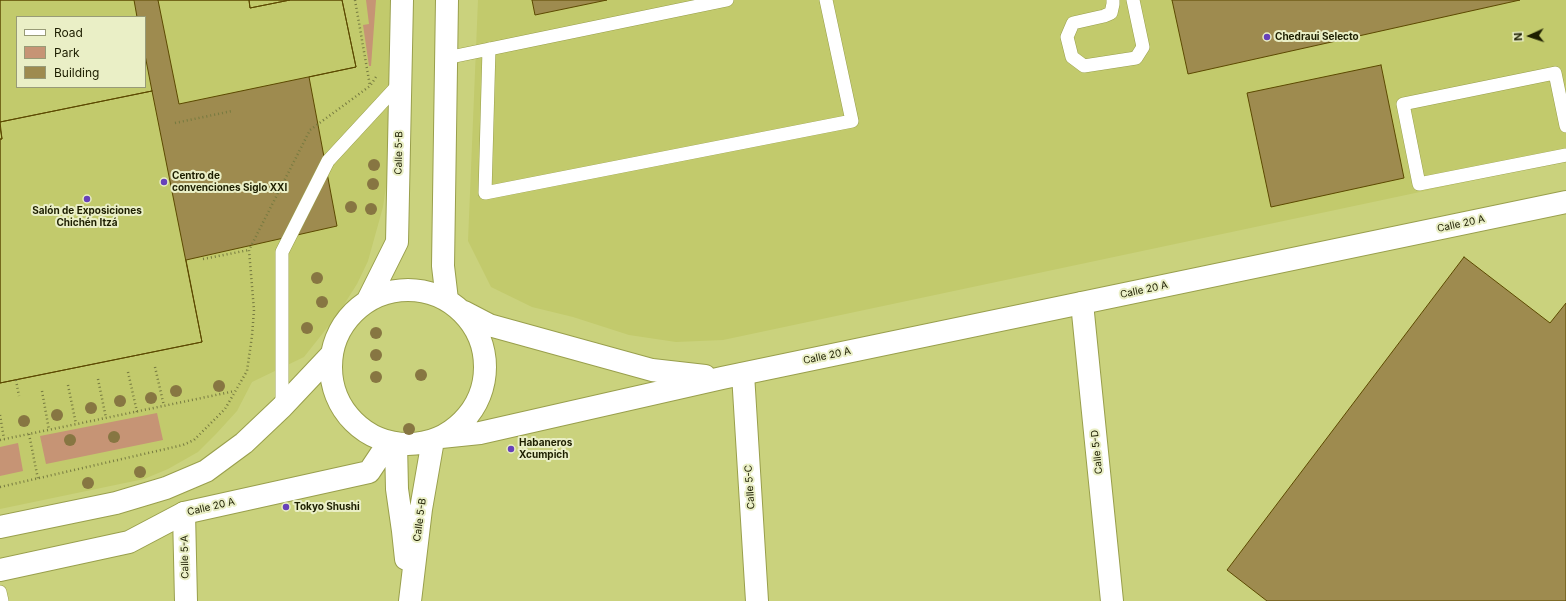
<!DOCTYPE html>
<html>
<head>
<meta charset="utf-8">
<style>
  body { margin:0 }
  #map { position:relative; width:1566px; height:601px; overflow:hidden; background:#cad27d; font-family:Inter,sans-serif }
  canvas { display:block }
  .legend { position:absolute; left:16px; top:16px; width:130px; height:72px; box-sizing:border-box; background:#eaefc6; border:1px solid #989b77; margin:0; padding:5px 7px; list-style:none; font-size:12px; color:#1d1e00 }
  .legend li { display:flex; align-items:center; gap:8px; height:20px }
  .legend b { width:20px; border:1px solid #989b77 }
  .north { position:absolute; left:1510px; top:16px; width:40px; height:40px; -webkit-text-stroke:3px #eaefc6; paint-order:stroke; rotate:267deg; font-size:11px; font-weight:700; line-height:16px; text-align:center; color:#1d1e00 }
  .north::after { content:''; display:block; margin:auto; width:14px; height:18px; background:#1d1e00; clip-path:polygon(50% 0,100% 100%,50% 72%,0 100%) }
</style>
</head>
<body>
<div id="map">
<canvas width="1566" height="601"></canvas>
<ul class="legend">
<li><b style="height:5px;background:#fff"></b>Road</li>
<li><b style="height:11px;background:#c69475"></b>Park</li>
<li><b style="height:11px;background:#9e8b4f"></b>Building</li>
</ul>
<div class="north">N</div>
</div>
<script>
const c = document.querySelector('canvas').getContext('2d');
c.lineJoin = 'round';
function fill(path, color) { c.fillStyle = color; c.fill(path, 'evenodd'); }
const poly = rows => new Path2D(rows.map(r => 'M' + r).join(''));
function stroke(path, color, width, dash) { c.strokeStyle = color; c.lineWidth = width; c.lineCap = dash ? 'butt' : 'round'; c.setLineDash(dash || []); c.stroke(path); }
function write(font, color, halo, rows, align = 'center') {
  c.font = font + ' Inter,sans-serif'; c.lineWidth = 4; c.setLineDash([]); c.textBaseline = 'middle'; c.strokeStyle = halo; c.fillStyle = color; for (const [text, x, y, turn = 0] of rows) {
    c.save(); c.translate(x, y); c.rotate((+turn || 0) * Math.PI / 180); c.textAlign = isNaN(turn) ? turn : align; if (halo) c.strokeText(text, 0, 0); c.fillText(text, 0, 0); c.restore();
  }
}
const built = poly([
  [0,0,390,0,388,173,383,207,368,261,357,284,338,314,304,357,252,382,237,411,216,434,198,452,168,469,144,479,0,509],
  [17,17,145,17,145,87,17,87],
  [478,0,1566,0,1566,161,723,340,676,342,629,335,573,317,532,307,491,287,468,241]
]);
const green = poly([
  [366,0,376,0,371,66,369,66,363,25,369,24],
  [157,413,163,440,46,464,40,436],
  [18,443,23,471,0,476,0,447]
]);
const building = poly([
  [0,0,342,0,356,67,309,77,337,226,186,260,202,342,0,383,0,139,2,139,0,127,0,0],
  [17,17,145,17,145,87,17,87,17,17],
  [0,0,134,0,137,17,17,17,17,87,145,87,145,55,152,91,0,122,0,0],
  [158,0,249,0,250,8,290,0,342,0,356,67,179,104,158,0],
  [249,0,290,0,250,8,249,0],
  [532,0,607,0,535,15,532,0],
  [1172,0,1520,0,1188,74,1172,0],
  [1381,65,1404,178,1271,207,1247,93,1381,65],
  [152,91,202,342,0,383,0,139,2,139,0,122,152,91],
  [1464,257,1550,323,1566,303,1566,601,1267,601,1227,570,1464,257]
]);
const path = poly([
  [355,0,370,86],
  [175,123,232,111],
  [203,259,249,250],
  [155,367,164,406],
  [128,372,137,412],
  [98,379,106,418],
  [16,380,19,396],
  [68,385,76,424],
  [42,391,49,430],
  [0,415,4,439],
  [29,434,38,479],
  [0,440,235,391],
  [0,487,183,445,194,440,225,409,247,371,252,336,254,310,249,250,310,130,370,86,376,77]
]);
const service = poly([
  [1113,0,1113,4,1111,13,1104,16,1073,23,1067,37,1072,57,1084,66,1136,58,1143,47,1133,0],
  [489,49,485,193,852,121,826,0],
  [446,58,727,0],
  [1566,126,1555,73,1403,104,1419,184,1566,155],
  [282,407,282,252,328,161,400,83],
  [0,592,2,601]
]);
const minor = poly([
  [1082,303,1112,601],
  [743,374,757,601],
  [184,513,186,601]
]);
const tertiary = poly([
  '331 367a77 77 0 1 1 154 0a77 77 0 1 1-154 0Z',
  [368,300,397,242,402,0],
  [447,300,443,266,447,0],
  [464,312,489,325,652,370,705,376],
  [441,437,480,433,722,378,1566,202],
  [396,443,397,489,403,531,406,559],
  [0,527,116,503,166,488,206,471,244,443,282,407,332,354],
  [0,570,129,542,184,513,369,472,389,442],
  [410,601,421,509,433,440]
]);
const trees = [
  [374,165],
  [373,184],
  [351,207],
  [371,209],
  [317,278],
  [322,302],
  [307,328],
  [376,333],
  [376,355],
  [421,375],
  [376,377],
  [219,386],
  [176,391],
  [151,398],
  [120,401],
  [91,408],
  [57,415],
  [24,421],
  [409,429],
  [114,437],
  [70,440],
  [140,472],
  [88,483]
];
const markers = [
  [1267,37,4,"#6741ba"],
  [164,182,4,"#6741ba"],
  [87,199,4,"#6741ba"],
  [511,449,4,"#6741ba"],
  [286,507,4,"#6741ba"]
];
const poiNames = [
  ["Chedraui Selecto",1275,37],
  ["Centro de",172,176],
  ["convenciones Siglo XXI",172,188],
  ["Salón de Exposiciones",87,211,"center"],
  ["Chichén Itzá",87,223,"center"],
  ["Habaneros",519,443],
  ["Xcumpich",519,455],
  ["Tokyo Shushi",294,507]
];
const streetNames = [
  ["Calle 5-B",399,153,-89],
  ["Calle 20 A",1461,224,-12],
  ["Calle 20 A",1144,290,-12],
  ["Calle 20 A",827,356,-12],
  ["Calle 5-D",1097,452,-96],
  ["Calle 5-C",750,487,-94],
  ["Calle 20 A",211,507,-13],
  ["Calle 5-B",420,520,-82],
  ["Calle 5-A",185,557,-91]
];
fill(built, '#c2ca6c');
fill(green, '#c69475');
fill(building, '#9e8b4f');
stroke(building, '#5c4900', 1);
stroke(service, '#999f4c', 14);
stroke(minor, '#999f4c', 24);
stroke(tertiary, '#999f4c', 24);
stroke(path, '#767a40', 2.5, [1, 3]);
stroke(service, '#fff', 13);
stroke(minor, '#fff', 22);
stroke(tertiary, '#fff', 22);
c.fillStyle = '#877642';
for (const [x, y] of trees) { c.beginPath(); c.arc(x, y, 6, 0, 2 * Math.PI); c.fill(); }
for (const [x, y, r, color] of markers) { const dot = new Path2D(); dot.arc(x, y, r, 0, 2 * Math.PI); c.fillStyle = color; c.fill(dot); stroke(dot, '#eaefc6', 1.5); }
write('bold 10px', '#1d1e00', '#eaefc6', poiNames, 'left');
write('10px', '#1d1e00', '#eaefc6', streetNames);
</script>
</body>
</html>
